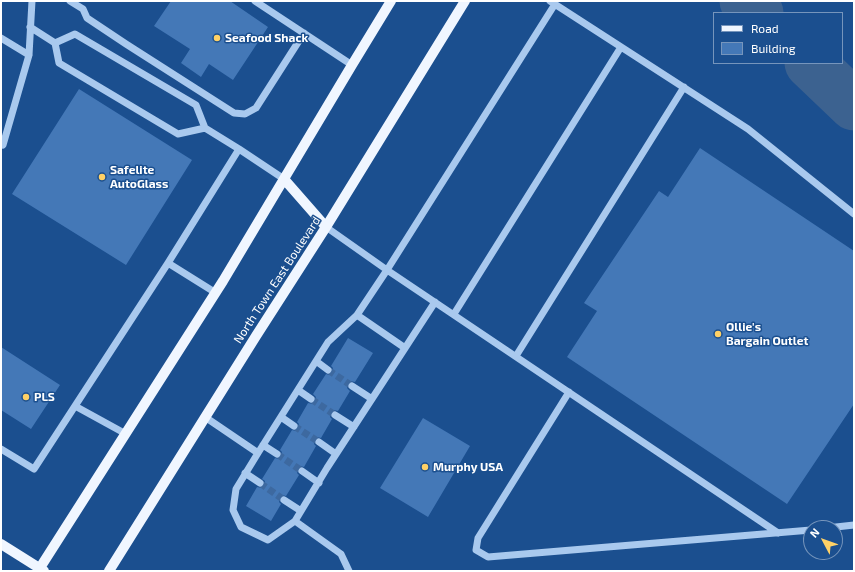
<!DOCTYPE html>
<html>
<head>
<meta charset="utf-8">
<style>
  body { margin:0 }
  #map { position:relative; width:855px; height:572px; overflow:hidden; background:#1b4f8f; font-family:"Exo 2",sans-serif }
  canvas { display:block }
  .frame { position:absolute; inset:0; border:2px solid #fff; pointer-events:none }
  .legend { position:absolute; left:713px; top:12px; width:130px; height:52px; box-sizing:border-box; background:#1b4f8f; border:1px solid #7695bc; margin:0; padding:5px 7px; list-style:none; font-size:12px; color:#fff }
  .legend li { display:flex; align-items:center; gap:8px; height:20px }
  .legend b { width:20px; border:1px solid #7695bc }
  .north { position:absolute; left:803px; top:520px; width:40px; height:40px; box-sizing:border-box; background:#1b4f8f; border:1px solid #7695bc; border-radius:50%; rotate:311deg; font-size:11px; font-weight:700; line-height:16px; text-align:center; color:#fff }
  .north::after { content:''; display:block; margin:auto; width:14px; height:18px; background:#ffd166; clip-path:polygon(50% 0,100% 100%,50% 72%,0 100%) }
</style>
</head>
<body>
<div id="map">
<canvas width="855" height="572"></canvas>
<div class="frame"></div>
<ul class="legend">
<li><b style="height:5px;background:#f0f6ff"></b>Road</li>
<li><b style="height:11px;background:#4478b7"></b>Building</li>
</ul>
<div class="north">N</div>
</div>
<script>
const c = document.querySelector('canvas').getContext('2d');
c.lineJoin = 'round';
const poly = rows => new Path2D(rows.map(r => 'M' + r).join(''));
function stroke(path, color, width, dash) { c.strokeStyle = color; c.lineWidth = width; c.lineCap = dash ? 'butt' : 'round'; c.setLineDash(dash || []); c.stroke(path); }
function fill(path, color) { c.fillStyle = color; c.fill(path, 'evenodd'); }
function write(font, color, halo, rows, align = 'center') {
  c.font = font + ' "Exo 2",sans-serif'; c.lineWidth = 3; c.setLineDash([]); c.textBaseline = 'middle'; c.strokeStyle = halo; c.fillStyle = color; for (const [text, x, y, turn = 0] of rows) {
    c.save(); c.translate(x, y); c.rotate((+turn || 0) * Math.PI / 180); c.textAlign = isNaN(turn) ? turn : align; if (halo) c.strokeText(text, 0, 0); c.fillText(text, 0, 0); c.restore();
  }
}
const river = poly([
  [745,1,758,13],
  [810,63,854,105]
]);
const building = poly([
  [171,1,230,1,268,27,233,80,209,64,201,77,181,63,190,49,154,26],
  [79,89,192,160,126,265,12,194],
  [700,148,854,251,854,404,787,504,567,357,597,311,584,303,659,191,668,197],
  [348,338,373,353,355,382,350,381,348,384,347,388,350,391,338,411,333,410,331,413,330,417,332,419,321,438,317,437,315,439,314,444,316,446,304,467,300,466,298,468,297,473,299,475,286,496,282,495,280,498,279,502,281,504,271,521,246,506,257,487,262,488,264,485,265,481,262,479,275,458,279,459,281,456,282,452,280,450,292,430,296,431,298,428,299,424,297,422,308,403,313,404,315,402,316,397,313,394,326,374,330,375,332,373,333,368,331,366],
  [1,347,60,385,31,429,1,410],
  [423,418,470,446,428,517,380,488]
]);
const minorTunnel = poly([
  [328,370,352,386],
  [311,399,335,415],
  [294,426,319,442],
  [277,454,302,471],
  [260,483,284,500]
]);
const minor = poly([
  [70,1,83,9,87,18,126,44,234,113,245,114,256,108,304,33],
  [255,1,352,65],
  [550,1,748,129,854,214],
  [30,27,55,43,59,63,178,134,205,128],
  [1,38,29,55],
  [55,43,75,34,196,105,205,128,239,149,284,179],
  [1,144,3,145,29,55,32,1],
  [326,227,387,270,778,533],
  [168,263,216,293],
  [454,314,621,47],
  [357,315,405,348],
  [516,356,684,87],
  [316,361,328,370],
  [352,386,372,399],
  [298,390,311,399],
  [569,392,478,538,476,550,488,557,811,530],
  [75,406,126,434],
  [335,415,354,427],
  [205,417,258,453,328,342,357,315,387,270,555,4],
  [281,417,294,426],
  [319,442,336,454],
  [263,445,277,454],
  [1,449,34,469,168,263,239,149],
  [258,453,236,489,233,510,241,527,268,540,295,521,341,554,349,571],
  [302,471,319,483],
  [245,473,260,483],
  [284,500,301,511],
  [295,521,327,468,435,302],
  [827,528,854,525]
]);
const major = poly([
  [284,179,326,227],
  [1,544,44,571],
  [38,571,223,281,352,65,391,1],
  [109,571,256,336,326,227,465,1]
]);
const markers = [
  [217,38,4,"#ffd166"],
  [102,177,4,"#ffd166"],
  [718,334,4,"#ffd166"],
  [26,397,4,"#ffd166"],
  [425,467,4,"#ffd166"]
];
const poiNames = [
  ["Seafood Shack",225,38],
  ["Safelite",110,170],
  ["AutoGlass",110,184],
  ["Ollie's",726,327],
  ["Bargain Outlet",726,341],
  ["PLS",34,397],
  ["Murphy USA",433,467]
];
const streetNames = [
  ["North Town East Boulevard",277,280,-57]
];
stroke(river, '#3c6290', 51);
fill(building, '#4478b7');
stroke(minorTunnel, '#3d69a0', 7, [7, 3.5]);
stroke(minor, '#a9c9ee', 7);
stroke(major, '#f0f6ff', 10);
for (const [x, y, r, color] of markers) { const dot = new Path2D(); dot.arc(x, y, r, 0, 2 * Math.PI); c.fillStyle = color; c.fill(dot); stroke(dot, '#1b4f8f', 1.5); }
write('bold 12px', '#fff', '#1b4f8f', poiNames, 'left');
write('12px', '#fff', '#1b4f8f', streetNames);
</script>
</body>
</html>
